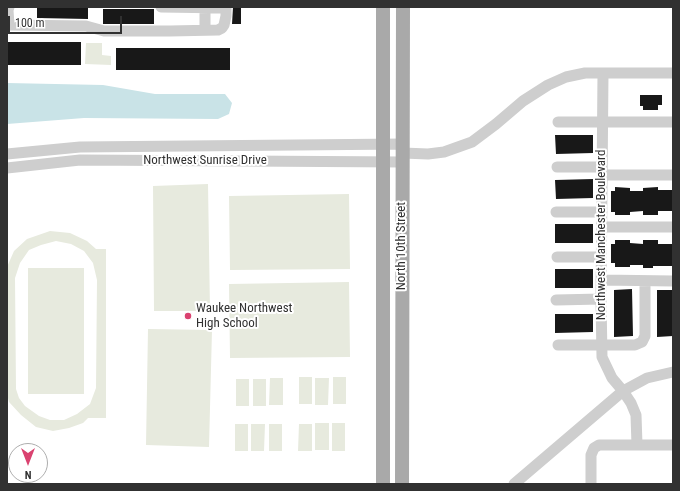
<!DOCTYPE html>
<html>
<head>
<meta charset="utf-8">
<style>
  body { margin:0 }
  #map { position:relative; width:680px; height:491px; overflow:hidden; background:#fff; font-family:"Roboto Condensed",sans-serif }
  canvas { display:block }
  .frame { position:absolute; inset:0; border:8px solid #313131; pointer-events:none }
  .north { position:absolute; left:8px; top:443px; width:40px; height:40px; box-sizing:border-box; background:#fff; border:1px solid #adadad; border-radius:50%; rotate:180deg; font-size:11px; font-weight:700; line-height:16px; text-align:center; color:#313131 }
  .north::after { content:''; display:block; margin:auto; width:14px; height:18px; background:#da4270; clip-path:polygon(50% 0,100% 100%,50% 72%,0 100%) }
  .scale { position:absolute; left:8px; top:16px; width:114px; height:18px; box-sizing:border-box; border:2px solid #313131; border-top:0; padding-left:5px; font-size:12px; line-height:14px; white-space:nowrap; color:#313131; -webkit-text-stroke:3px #fff; paint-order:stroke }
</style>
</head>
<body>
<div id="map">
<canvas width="680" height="491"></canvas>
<div class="frame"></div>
<div class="north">N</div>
<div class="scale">100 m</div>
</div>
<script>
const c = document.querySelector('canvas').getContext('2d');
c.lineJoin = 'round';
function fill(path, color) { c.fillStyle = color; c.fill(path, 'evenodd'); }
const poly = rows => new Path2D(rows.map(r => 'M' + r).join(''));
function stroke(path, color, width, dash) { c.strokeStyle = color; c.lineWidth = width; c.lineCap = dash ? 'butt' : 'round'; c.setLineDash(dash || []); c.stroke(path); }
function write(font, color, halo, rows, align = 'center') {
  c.font = font + ' "Roboto Condensed",sans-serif'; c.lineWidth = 4; c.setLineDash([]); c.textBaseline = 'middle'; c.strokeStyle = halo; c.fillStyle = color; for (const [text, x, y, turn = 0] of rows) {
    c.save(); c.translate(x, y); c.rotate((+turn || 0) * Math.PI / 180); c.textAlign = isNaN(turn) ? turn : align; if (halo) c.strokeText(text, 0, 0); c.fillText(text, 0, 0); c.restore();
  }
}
const green = poly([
  [86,43,102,43,102,55,111,56,111,65,85,64],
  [208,184,210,311,154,311,153,186],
  [349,194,350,269,230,270,229,196],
  [50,231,70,233,87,241,96,249,106,249,106,418,88,418,83,423,69,428,53,431,36,427,21,415,9,402,7,394,7,267,14,251,27,239],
  [56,241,71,244,84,251,93,263,97,280,96,388,90,404,77,414,64,420,50,420,39,416,25,406,19,398,16,389,15,278,20,263,29,250,41,245],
  [28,268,84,268,84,394,28,394],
  [349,282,350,357,230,358,229,284],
  [148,329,212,330,209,447,146,445],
  [299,377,312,377,312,404,299,404],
  [333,377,346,377,346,404,333,404],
  [270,378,283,378,283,405,269,405],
  [315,378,329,378,328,405,315,405],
  [236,379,249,379,249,406,236,406],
  [253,379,266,379,266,406,253,406],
  [315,423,329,423,329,450,315,450],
  [332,423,345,423,345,451,332,451],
  [235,424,248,424,248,451,235,451],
  [251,424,265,424,264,451,251,451],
  [269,424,282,424,282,451,269,451],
  [299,424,312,424,312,451,298,451]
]);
const water = poly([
  [7,83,103,85,155,94,225,94,232,103,229,114,218,119,84,118,7,124]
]);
const building = poly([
  [37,7,88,7,88,19,37,18],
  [233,7,241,7,241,24,232,24],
  [103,9,154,9,154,24,103,24],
  [7,42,81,42,81,65,7,65],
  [116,48,230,48,230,70,116,70],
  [640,95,662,95,662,105,658,105,658,110,643,110,643,106,640,106],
  [555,135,593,135,593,153,556,154],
  [593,179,593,198,556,199,555,180],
  [615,187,630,188,630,191,643,191,643,188,658,187,658,190,673,190,673,211,658,211,658,215,643,215,643,211,630,212,630,215,615,215,615,212,611,212,611,191,615,191],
  [555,224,593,224,593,243,555,243],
  [615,240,630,240,630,243,643,244,643,240,658,240,658,244,673,244,673,266,653,266,653,268,643,268,643,265,630,265,630,267,615,267,615,263,611,263,611,244,615,244],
  [555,269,593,269,593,288,555,288],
  [632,289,633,336,614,337,614,290],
  [657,290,673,290,673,336,657,337],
  [555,314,593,314,593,332,555,333]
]);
const minor = poly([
  [161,7,226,8],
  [205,7,205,30],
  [7,25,86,26,104,31,170,31,218,30,222,28,224,25,226,16,226,7],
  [9,25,8,10,9,7],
  [603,73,601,299,602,357,612,378,623,391,631,403,636,415,637,445],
  [558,122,673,122],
  [403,153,428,154,444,152,472,142,496,124,523,101,548,85,566,77,585,73,673,73],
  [7,154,80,147,403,144],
  [557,167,602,167],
  [7,168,80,160,403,162],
  [602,175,673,175],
  [556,212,602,212],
  [602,227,673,227],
  [557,257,601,257],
  [601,280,673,281],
  [556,300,601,299],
  [558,345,635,345,642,342,645,336,645,281],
  [514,484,623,391,647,378,673,372],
  [591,484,591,455,594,448,599,445,673,445]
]);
const major = poly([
  [383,484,383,7],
  [402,484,403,7]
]);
const markers = [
  [188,316,4,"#da4270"]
];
const streetNames = [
  ["Northwest Sunrise Drive",205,161],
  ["Northwest Manchester Boulevard",602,235,-90],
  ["North 10th Street",402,246,-90]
];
const poiNames = [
  ["Waukee Northwest",196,309],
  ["High School",196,324]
];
fill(green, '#e7eade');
fill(water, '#c9e3e7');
fill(building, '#181818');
stroke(minor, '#cecece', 11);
stroke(major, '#a9a9a9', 14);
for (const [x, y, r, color] of markers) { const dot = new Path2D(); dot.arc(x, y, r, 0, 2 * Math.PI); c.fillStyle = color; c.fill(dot); stroke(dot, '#fff', 1.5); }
write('13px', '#313131', '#fff', streetNames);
write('13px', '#313131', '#fff', poiNames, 'left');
</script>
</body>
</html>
